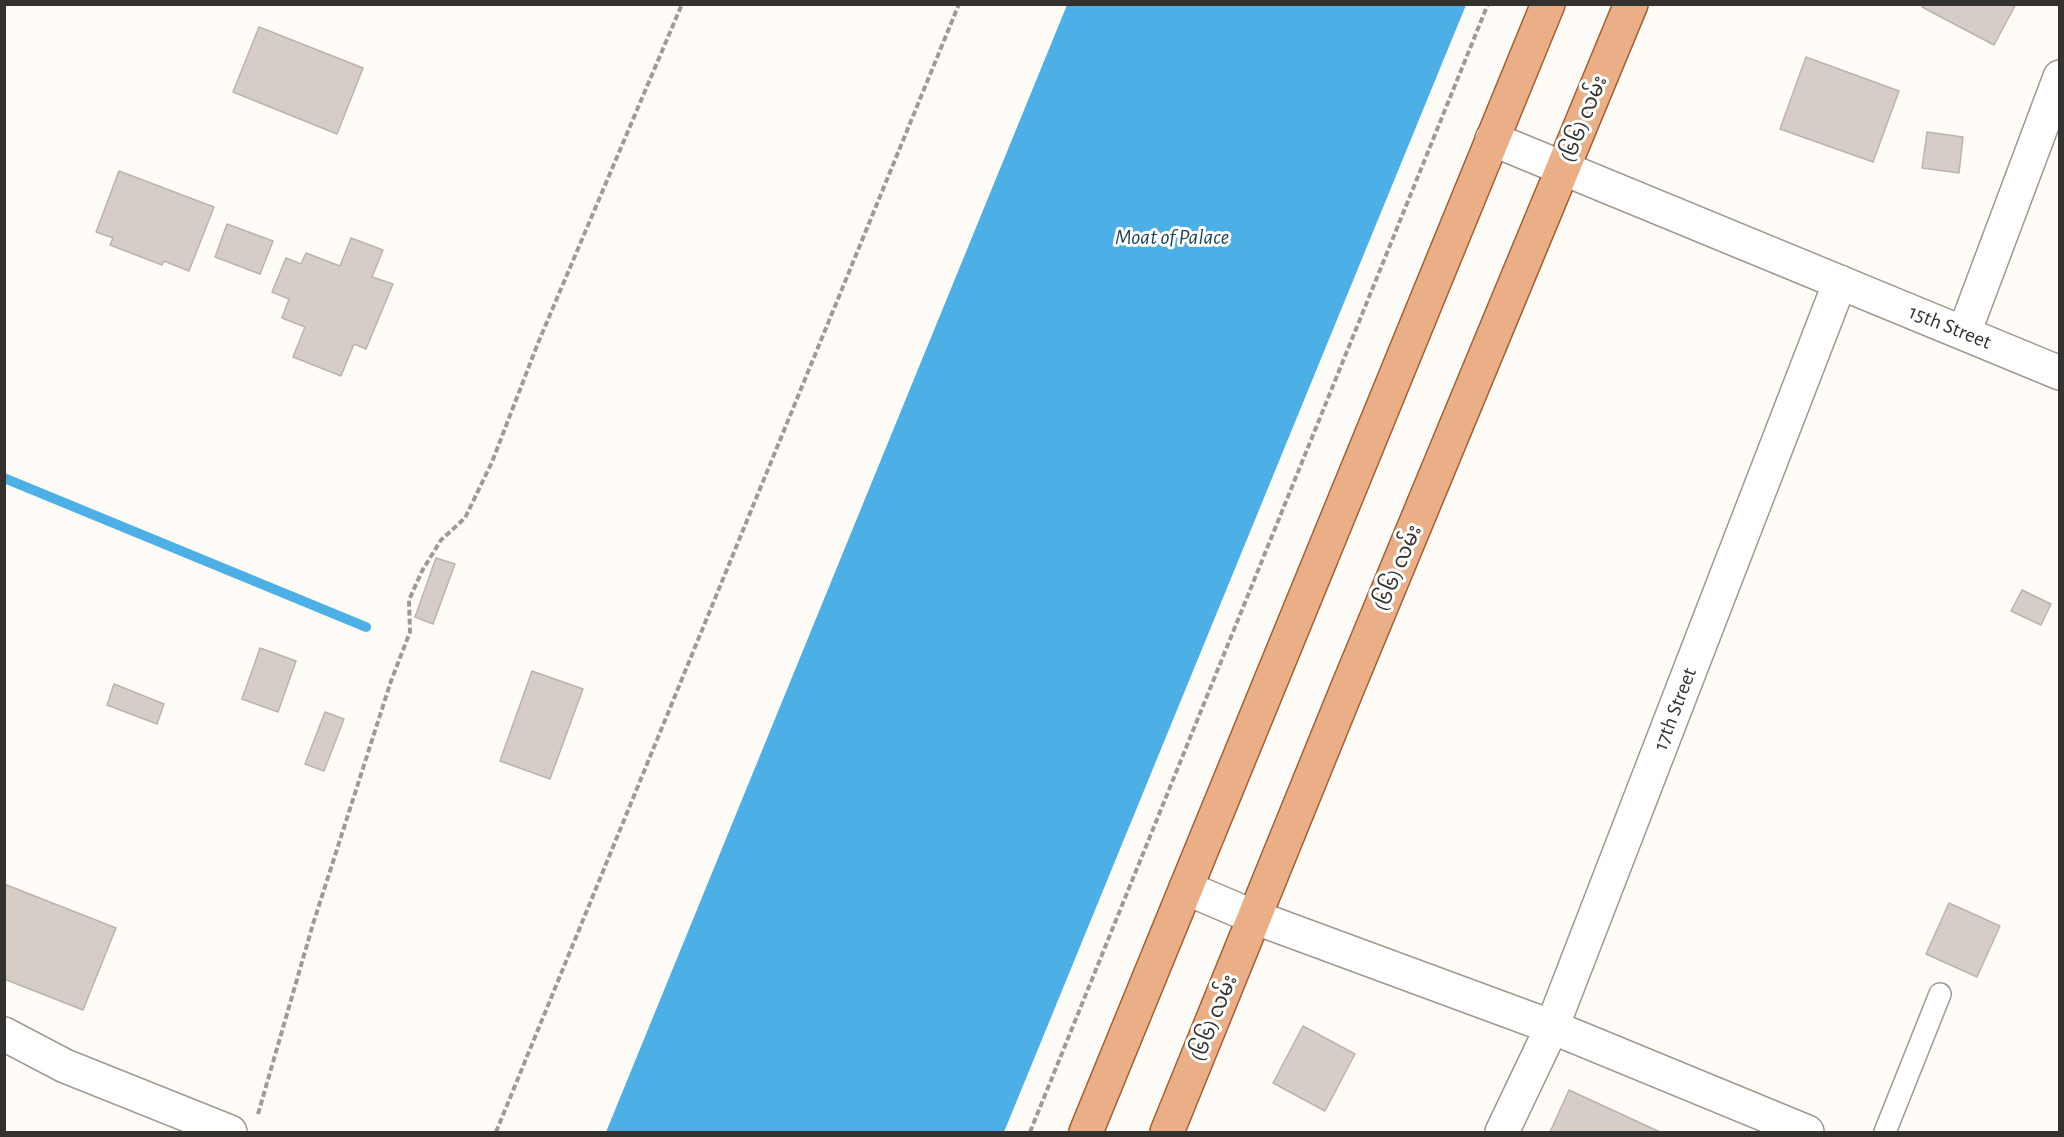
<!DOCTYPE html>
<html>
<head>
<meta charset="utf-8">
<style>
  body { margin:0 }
  #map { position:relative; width:2064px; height:1137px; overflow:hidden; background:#fffbf6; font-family:"Alegreya Sans",sans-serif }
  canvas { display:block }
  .frame { position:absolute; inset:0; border:6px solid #34322e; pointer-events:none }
</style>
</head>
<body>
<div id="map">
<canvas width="2064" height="1137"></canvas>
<div class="frame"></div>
</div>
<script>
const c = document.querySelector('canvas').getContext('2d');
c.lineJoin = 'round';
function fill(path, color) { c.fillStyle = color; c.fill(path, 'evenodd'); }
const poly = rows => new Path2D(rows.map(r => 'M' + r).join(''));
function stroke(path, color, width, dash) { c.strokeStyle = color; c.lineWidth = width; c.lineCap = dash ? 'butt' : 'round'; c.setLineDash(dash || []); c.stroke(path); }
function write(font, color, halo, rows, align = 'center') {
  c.font = font + ' "Alegreya Sans","Noto Sans Myanmar",sans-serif'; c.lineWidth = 6; c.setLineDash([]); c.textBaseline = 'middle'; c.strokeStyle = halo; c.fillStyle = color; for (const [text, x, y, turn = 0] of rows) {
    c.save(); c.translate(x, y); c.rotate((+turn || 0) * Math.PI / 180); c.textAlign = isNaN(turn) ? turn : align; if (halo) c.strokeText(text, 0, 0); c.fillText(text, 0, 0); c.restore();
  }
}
const water = poly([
  [1067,5,1466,5,1004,1132,606,1132]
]);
const stream = poly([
  [4,478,366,627]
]);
const building = poly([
  [1923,4,2016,4,1994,45,1922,7,1923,4],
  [259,27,363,68,337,134,233,92,259,27],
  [1806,57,1899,91,1873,162,1780,129,1806,57],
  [1927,132,1963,137,1959,173,1922,168,1927,132],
  [119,171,214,207,189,271,164,261,162,265,110,245,113,238,96,232,119,171],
  [227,224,273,241,260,274,215,257,227,224],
  [351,238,383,250,372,277,393,284,366,349,354,344,341,376,293,357,305,327,282,318,289,299,272,292,286,258,301,264,306,253,340,266,351,238],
  [436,558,455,564,433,624,415,617,436,558],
  [2022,590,2051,604,2041,625,2011,611,2022,590],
  [260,648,296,661,278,712,242,699,260,648],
  [532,671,583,689,550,779,500,761,532,671],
  [114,684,164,704,157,724,107,705,114,684],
  [325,712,344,719,324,771,305,764,325,712],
  [4,884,116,928,83,1010,4,979,4,884],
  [1949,903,2000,926,1977,977,1926,954,1949,903],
  [1303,1026,1355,1054,1325,1111,1273,1083,1303,1026],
  [1569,1090,1660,1132,1550,1132,1569,1090]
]);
const path = poly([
  [258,1114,313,924,391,681,410,632,409,600,422,571,441,540,465,518,492,462,538,343,682,4],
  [496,1132,959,4],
  [1030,1132,1488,4]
]);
const lane = poly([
  [1885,1132,1940,994]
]);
const street = poly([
  [1492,139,2060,373],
  [1964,333,2060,77],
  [1186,888,1254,917,1552,1027,1807,1132],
  [4,1034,65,1066,230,1132],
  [1502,1132,1552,1027,1840,282]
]);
const primary = poly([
  [1086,1132,1548,4],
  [1167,1132,1345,694,1631,4]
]);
const streetNames = [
  ["(၆၆) လမ်း",1584,119,-68],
  ["15th Street",1950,327,22],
  ["(၆၆) လမ်း",1398,568,-67],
  ["17th Street",1675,709,-69],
  ["(၆၆) လမ်း",1214,1018,-68]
];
const waterNames = [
  ["Moat of Palace",1172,237]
];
fill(water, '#4cafe6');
stroke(stream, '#4cafe6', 10);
fill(building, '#d7cdc7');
stroke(building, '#bcb3ad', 1.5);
stroke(lane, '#9e9890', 24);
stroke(street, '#9e9890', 36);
stroke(primary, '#a26034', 36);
stroke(path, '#9e9b96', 4, [6, 3]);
stroke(lane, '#fff', 21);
stroke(street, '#fff', 33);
stroke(primary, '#ebaf88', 33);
write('21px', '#34322e', '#fff', streetNames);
write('italic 22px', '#153f55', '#fff', waterNames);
</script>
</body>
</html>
